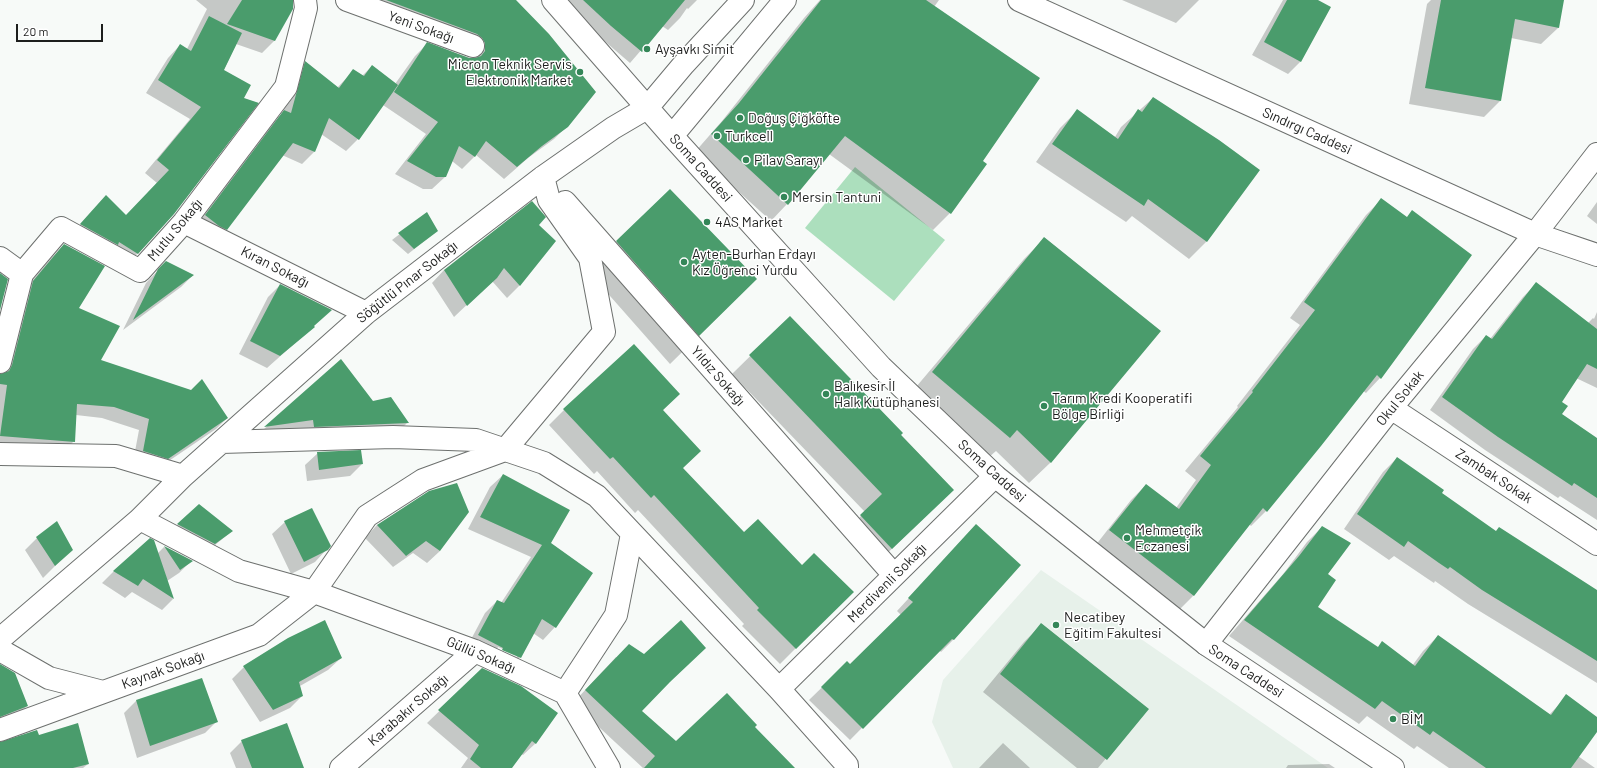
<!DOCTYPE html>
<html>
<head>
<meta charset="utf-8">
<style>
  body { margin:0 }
  #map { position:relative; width:1597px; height:768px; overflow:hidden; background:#f7faf8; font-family:Barlow,sans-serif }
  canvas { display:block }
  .scale { position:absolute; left:16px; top:24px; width:87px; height:18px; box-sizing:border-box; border:2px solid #1d1e1d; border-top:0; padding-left:5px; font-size:12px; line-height:14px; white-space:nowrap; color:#1d1e1d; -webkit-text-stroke:3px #fff; paint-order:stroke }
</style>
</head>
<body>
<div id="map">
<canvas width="1597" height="768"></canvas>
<div class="scale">20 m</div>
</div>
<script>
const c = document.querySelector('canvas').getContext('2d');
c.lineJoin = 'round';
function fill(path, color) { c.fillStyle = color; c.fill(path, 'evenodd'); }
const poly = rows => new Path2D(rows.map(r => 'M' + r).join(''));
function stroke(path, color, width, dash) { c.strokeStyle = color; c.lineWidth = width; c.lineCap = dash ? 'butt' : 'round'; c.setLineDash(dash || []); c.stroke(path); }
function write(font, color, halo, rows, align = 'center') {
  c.font = font + ' Barlow,sans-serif'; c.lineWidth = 3; c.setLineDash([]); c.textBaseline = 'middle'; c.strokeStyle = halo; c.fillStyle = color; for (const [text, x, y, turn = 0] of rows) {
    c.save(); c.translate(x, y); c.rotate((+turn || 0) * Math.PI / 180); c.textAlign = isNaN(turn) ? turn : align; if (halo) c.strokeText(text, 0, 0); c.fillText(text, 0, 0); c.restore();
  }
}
const built = poly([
  [1041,570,1328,768,953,768,932,722,943,680]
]);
const green = poly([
  [855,167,945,240,894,301,805,228]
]);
const shadow = poly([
  [196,0,292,0,275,40,262,53,236,44,138,253,125,266,69,237,106,196,126,216,157,183,145,173,190,119,146,93,168,58,180,45,187,49,207,9],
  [339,0,513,0,567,126,554,139,528,158,504,179,476,155,462,169,452,161,445,177,432,189,423,189,395,174,426,134,383,105,358,139,346,151,321,134,314,152,302,164,282,155,226,229,214,241,194,227,272,124,283,113,294,74,306,62,337,88,354,70,362,76,372,66,395,84,415,56,427,44,473,59,473,56],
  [563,0,697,0,688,9,687,8,680,18,668,30,662,26,630,63,573,14],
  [820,0,939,0,934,7,982,161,950,213,933,230,829,154,787,204,771,221,695,152,722,121,804,18],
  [1122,0,1199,0,1176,23],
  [1283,0,1316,0,1330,8,1300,62,1288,74,1252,55],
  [1431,0,1563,0,1558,28,1541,44,1511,38,1500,101,1484,117,1409,104,1427,4],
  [1153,98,1258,171,1206,242,1189,259,1132,216,1126,222,1036,162,1060,128,1077,111,1115,137,1121,127],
  [1381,200,1380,378,1366,393,1363,391,1266,511,1251,526,1249,524,1193,596,1178,611,1095,546,1131,500,1146,485,1176,508,1196,480,1185,471,1238,407,1237,406,1300,325,1290,318,1366,215],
  [1597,202,1597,224,1587,216],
  [427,213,437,231,408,254,392,240],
  [537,225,555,241,519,286,507,298,492,281,454,317,432,283,444,270],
  [1045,238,1159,331,1050,463,1029,483,996,451,988,458,911,393,1024,259],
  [617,242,727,308,670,364,588,271],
  [64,245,78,309,100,361,227,418,216,429,157,469,133,462,139,430,102,418,76,415,74,441,63,452,0,448,0,380,22,293,53,256],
  [166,262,193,275,181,287,123,330,146,283],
  [1536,284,1588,323,1593,318,1594,319,1597,312,1597,388,1576,378,1561,402,1561,415,1597,439,1597,520,1560,496,1558,498,1485,450,1430,410,1473,349,1486,336,1490,339,1523,297],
  [280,285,313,327,267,368,239,354,268,297],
  [790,317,953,490,874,566,843,534,865,512,732,374],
  [340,361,373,402,390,398,407,423,395,435,254,438],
  [679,394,662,411,682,468,744,534,802,566,852,592,780,664,742,626,744,624,638,510,635,513,597,471,594,474,549,425,564,410],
  [318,453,362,464,350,476,307,481,305,465],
  [1397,458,1440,493,1495,532,1597,591,1597,683,1468,604,1435,581,1434,583,1425,577,1394,556,1389,560,1344,529,1383,472],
  [503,475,550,543,592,573,555,627,543,640,533,633,520,657,508,670,467,647,485,613,497,601,501,603,531,557,468,529,490,487],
  [498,647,517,655,517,657,497,649],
  [429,492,440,551,427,563,413,553,393,567,365,538,377,525],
  [199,505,232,531,209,550,172,530],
  [285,522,327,549,315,562,291,574,272,534],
  [1322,527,1327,574,1316,607,1377,648,1412,666,1423,651,1438,636,1549,715,1567,696,1597,718,1597,731,1578,756,1595,768,1449,768,1417,746,1414,749,1367,716,1359,724,1229,636,1284,573,1307,542],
  [37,538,59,562,43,578,25,550],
  [964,538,1020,565,953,640,941,652,939,650,850,740,809,700,847,663,850,666,901,615,897,611],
  [164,547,191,561,179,573,167,581,173,599,162,610,132,592,125,598,102,583,114,571,157,554],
  [1042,624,1147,709,1098,768,1077,768,983,692,1024,642],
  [616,657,662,689,640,711,676,742,754,727,783,768,643,768,573,703],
  [341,658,328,670,300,686,302,696,290,708,260,722,232,679,244,667],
  [483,669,536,743,523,755,521,754,511,768,461,768,468,758,427,723],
  [0,686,27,706,15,718,0,724],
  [136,701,217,721,205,733,137,758,124,713],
  [39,737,88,764,83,768,0,768,0,743],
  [242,741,303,768,236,768,230,753],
  [1003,743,1030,768,979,768],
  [1329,764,1335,768,1286,768,1288,765]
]);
const building = poly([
  [242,0,293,0,293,9,275,41,227,24],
  [386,0,516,0,549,34,596,92,568,127,542,146,517,167,486,141,475,157,459,146,446,177,436,177,407,161,438,122,394,92,427,42,469,58,475,58,481,56,485,51,485,43,482,38,477,34],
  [583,0,685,0,642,52,611,26],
  [821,0,926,0,1040,78,983,161,987,164,951,214,845,136,788,205,711,134,739,103],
  [1287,0,1318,0,1331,7,1301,62,1264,42],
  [1441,0,1564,0,1559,28,1515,19,1501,101,1425,88],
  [209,16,242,33,224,70,251,85,244,98,259,103,174,214,138,254,119,242,118,245,80,224,106,195,126,215,169,170,157,160,201,107,158,80,180,44,191,51],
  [305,61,339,88,353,69,364,76,372,65,398,85,359,140,329,118,315,152,293,143,227,230,219,226,205,215,284,110,291,113],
  [1153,97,1219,140,1260,170,1207,242,1148,199,1144,206,1052,144,1077,109,1118,139,1138,109,1142,112],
  [670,189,757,279,699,336,616,241],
  [1381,198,1407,217,1412,210,1472,255,1381,379,1377,375,1321,446,1267,512,1263,508,1194,596,1109,530,1146,484,1179,509,1211,465,1200,456,1253,392,1252,391,1315,310,1304,302],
  [532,201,546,217,539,225,556,241,520,286,504,268,497,278,467,306,444,270],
  [427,212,438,231,414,249,398,233],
  [1044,237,1161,331,1051,463,1017,430,1010,438,932,372],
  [64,244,105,266,79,308,120,326,101,360,191,390,202,379,228,418,168,459,143,451,149,419,114,407,77,404,75,442,0,436,7,385,0,384,0,374,9,371,12,365,33,281],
  [166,261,194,275,133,320,158,269],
  [0,273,8,279,0,310],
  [1536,282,1597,329,1597,369,1587,364,1562,402,1568,406,1562,414,1597,438,1597,498,1574,483,1572,486,1498,437,1442,397,1486,335,1492,339],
  [280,284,332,310,314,326,315,327,280,356,250,341],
  [790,316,903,433,901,435,954,490,892,549,860,515,882,494,749,355],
  [634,344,680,394,663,410,701,451,683,468,744,532,758,519,802,565,814,553,854,592,796,649,757,610,759,608,654,495,651,498,613,457,610,459,563,409],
  [341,359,373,401,391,397,409,423,314,427,313,420,264,427],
  [361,450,363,464,319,470,317,452],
  [1397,457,1444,490,1442,493,1496,531,1499,527,1597,590,1597,661,1482,590,1450,567,1448,569,1439,563,1408,541,1404,547,1357,514],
  [503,474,570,510,551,543,593,573,556,628,542,619,521,658,502,650,503,648,478,635,497,600,504,603,542,545,480,517],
  [457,483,469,512,440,551,426,541,406,556,377,525,429,491],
  [199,504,233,531,215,544,177,524],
  [312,508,331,546,328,550,304,562,284,521],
  [57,521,73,550,55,566,36,537],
  [976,524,1021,565,954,640,952,639,863,729,821,687,847,661,850,664,913,602,908,598],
  [1322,526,1351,543,1328,574,1336,580,1318,607,1378,647,1382,641,1415,666,1438,635,1551,715,1566,694,1597,717,1597,732,1571,768,1486,768,1433,731,1430,735,1382,701,1375,709,1244,620,1299,556],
  [150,538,154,540,174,599,143,579,138,586,113,571],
  [164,546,193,561,180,570],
  [325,620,342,658,299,682,303,696,273,710,243,666,288,638],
  [681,620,706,648,670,682,642,711,676,741,727,693,757,725,755,727,795,768,644,768,655,756,585,690,629,644,644,654],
  [1041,623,1149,709,1107,760,1000,674],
  [0,664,15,673,28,706,0,717],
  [482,668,521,686,558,713,536,744,532,741,512,768,481,768,470,759,479,745,438,710],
  [202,678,218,722,150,746,136,700],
  [78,723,89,764,73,768,0,768,0,742,37,730,39,735],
  [287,723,304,768,252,768,241,740]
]);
const minor = poly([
  [347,0,473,46],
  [1019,0,1535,234,1597,255],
  [565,202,894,575],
  [184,222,366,313],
  [0,258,22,274],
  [0,362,22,274,61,228,140,271,184,222,286,87,306,8,305,0],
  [1391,408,1597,544],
  [221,442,393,437,476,440,544,463,597,496,779,689,847,765,847,768],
  [0,454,116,456,183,476],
  [140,519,239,571,314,592,475,651,565,693,609,768],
  [0,639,140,519,183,476,366,313,543,177,613,128,647,108],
  [1206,644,1391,408,1535,234,1597,154],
  [0,650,49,678,103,692],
  [779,689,995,476],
  [565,693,616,615,632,534],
  [0,730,259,635,314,592,367,516,423,480,505,450,604,332,590,258,549,200,543,177],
  [341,768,475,651]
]);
const major = poly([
  [553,0,672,136,881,367,995,476,1206,644,1393,768],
  [647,108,684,64,743,0],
  [672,136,785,0]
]);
const markers = [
  [647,49,4,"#348658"],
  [580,72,4,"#348658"],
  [740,118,4,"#348658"],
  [717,136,4,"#348658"],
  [746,160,4,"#348658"],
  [784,197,4,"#348658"],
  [707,222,4,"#348658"],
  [684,262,4,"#348658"],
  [826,394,4,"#348658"],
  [1044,406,4,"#348658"],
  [1127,538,4,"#348658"],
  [1056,625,4,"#348658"],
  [1393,719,4,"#348658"]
];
const streetNames = [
  ["Yeni Sokağı",421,27,20],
  ["Sındırgı Caddesi",1307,131,24],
  ["Soma Caddesi",701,168,48],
  ["Mutlu Sokağı",175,230,-50],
  ["Kıran Sokağı",275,267,27],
  ["Söğütlü Pınar Sokağı",407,282,-38],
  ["Yıldız Sokağı",718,376,49],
  ["Okul Sokak",1400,398,-51],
  ["Soma Caddesi",992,471,42],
  ["Zambak Sokak",1494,476,33],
  ["Merdivenli Sokağı",887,583,-45],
  ["Güllü Sokağı",481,655,23],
  ["Kaynak Sokağı",163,670,-20],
  ["Soma Caddesi",1246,671,33],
  ["Karabakır Sokağı",408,710,-41]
];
const poiNames = [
  ["Ayşavkı Simit",655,49],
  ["Micron Teknik Servis",572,64,"right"],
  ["Elektronik Market",572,80,"right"],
  ["Doğuş Çiğköfte",748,118],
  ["Turkcell",725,136],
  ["Pilav Sarayı",754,160],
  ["Mersin Tantuni",792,197],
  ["4AS Market",715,222],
  ["Ayten-Burhan Erdayı",692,254],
  ["Kız Öğrenci Yurdu",692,270],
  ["Balıkesir İl",834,386],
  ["Halk Kütüphanesi",834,402],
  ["Tarım Kredi Kooperatifi",1052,398],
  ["Bölge Birliği",1052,414],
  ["Mehmetçik",1135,530],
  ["Eczanesi",1135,546],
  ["Necatibey",1064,617],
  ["Eğitim Fakultesi",1064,633],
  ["BİM",1401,719]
];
fill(built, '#e7f1ea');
fill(green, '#acdfbd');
fill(shadow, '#0003');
fill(building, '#4a9c6c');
stroke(minor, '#6d706e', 24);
stroke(major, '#6d706e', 24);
stroke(minor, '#fff', 22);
stroke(major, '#fff', 22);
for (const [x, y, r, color] of markers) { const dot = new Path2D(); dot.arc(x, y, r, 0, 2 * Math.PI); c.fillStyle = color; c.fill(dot); stroke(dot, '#fff', 1.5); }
write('14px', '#1d1e1d', '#fff', streetNames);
write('14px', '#1d1e1d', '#fff', poiNames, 'left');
</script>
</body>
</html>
